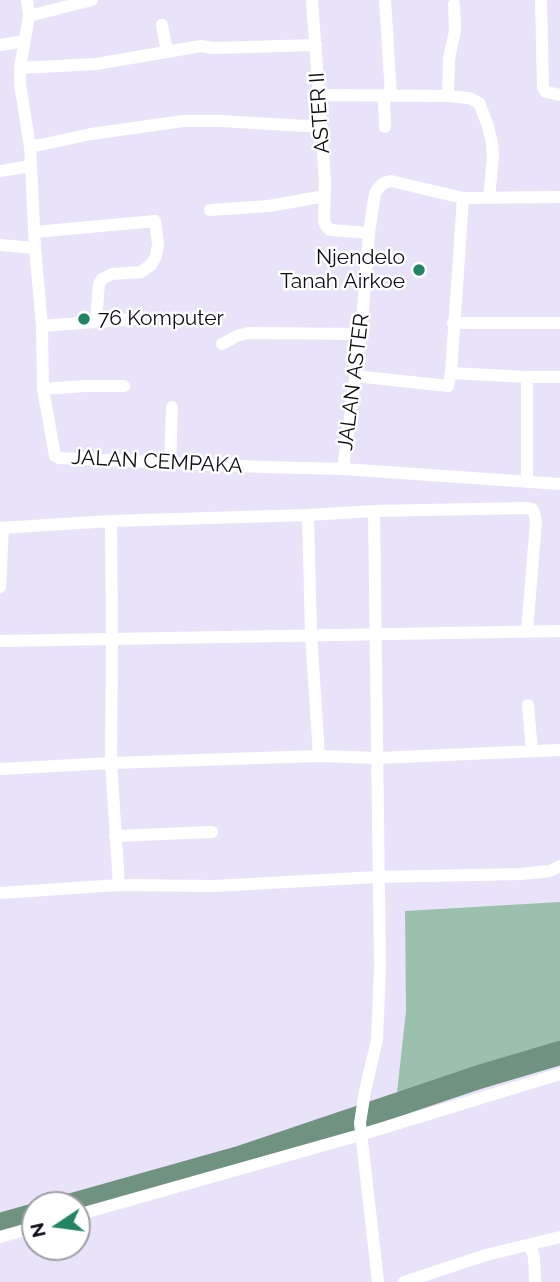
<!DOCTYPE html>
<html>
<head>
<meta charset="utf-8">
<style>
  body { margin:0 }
  #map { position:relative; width:560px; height:1282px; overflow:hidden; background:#e9e3f9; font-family:Raleway,sans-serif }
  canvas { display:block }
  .north { position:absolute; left:21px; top:1191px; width:70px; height:70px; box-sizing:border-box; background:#fff; border:2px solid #9f9ea1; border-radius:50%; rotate:257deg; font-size:19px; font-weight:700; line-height:28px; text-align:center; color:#0f0d14 }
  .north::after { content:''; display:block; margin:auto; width:24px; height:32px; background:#208560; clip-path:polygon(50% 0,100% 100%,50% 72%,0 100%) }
</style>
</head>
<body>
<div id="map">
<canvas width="560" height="1282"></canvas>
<div class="north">N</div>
</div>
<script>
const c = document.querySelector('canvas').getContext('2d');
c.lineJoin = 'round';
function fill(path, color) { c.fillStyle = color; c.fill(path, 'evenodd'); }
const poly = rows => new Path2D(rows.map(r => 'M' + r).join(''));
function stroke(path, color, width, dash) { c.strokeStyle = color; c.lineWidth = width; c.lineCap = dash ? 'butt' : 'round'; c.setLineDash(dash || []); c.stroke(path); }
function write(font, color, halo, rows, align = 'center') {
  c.font = font + ' Raleway,sans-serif'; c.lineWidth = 5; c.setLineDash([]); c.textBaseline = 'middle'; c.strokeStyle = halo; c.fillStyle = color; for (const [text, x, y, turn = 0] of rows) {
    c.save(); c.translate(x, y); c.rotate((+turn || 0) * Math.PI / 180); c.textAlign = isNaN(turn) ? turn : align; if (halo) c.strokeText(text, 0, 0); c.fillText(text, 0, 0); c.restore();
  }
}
const green = poly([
  [560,902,560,1053,397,1092,406,1011,405,911]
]);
const river = poly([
  [72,1205,239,1158,479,1077,560,1053],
  [0,1225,35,1215]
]);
const minor = poly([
  [27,0,29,16,20,68,20,84,30,147,35,248,42,326,43,389,55,456,59,458,264,467,343,469,560,484],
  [312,0,325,181,324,221,326,226,330,230,369,233],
  [385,0,391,95],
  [541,0,543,88,546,92,560,95],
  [29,16,92,0],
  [162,25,167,52],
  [0,45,24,41],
  [20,68,96,64,201,46,213,48,316,45],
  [319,95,448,96,469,98,479,103,488,126,492,143,493,156,489,198],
  [384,95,385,127],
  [448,96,449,59,455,31,454,4],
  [30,147,91,134,183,121,221,121,322,127],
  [0,171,31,166],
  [210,210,269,206,325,196],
  [35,232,155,221,158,244,156,256,151,265,141,272,112,274,102,279,99,284,96,321],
  [0,245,35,248],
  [453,323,560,323],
  [42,326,133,319],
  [222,344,237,336,248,333,361,334],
  [451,373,527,377,560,377],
  [355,376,448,386,451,373,463,198],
  [43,389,85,386,124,386],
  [170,463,172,407],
  [343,469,361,334,369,233,375,193,379,187,384,183,391,181,463,198,560,197],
  [527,482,527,377],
  [374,511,380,968,377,1040,365,1091,360,1123,378,1282],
  [308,515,311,635,319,756],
  [111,521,112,639,111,763,119,885],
  [0,528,111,521,308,515,374,511,527,508,532,509,534,512,536,521,527,632],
  [0,587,3,528],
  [0,641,560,631],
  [528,705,532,751],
  [0,769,111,763,319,756,378,758,560,750],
  [115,836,212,832],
  [0,893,119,885,214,886,377,877,521,874,550,871,560,866],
  [77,1215,360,1135,560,1074],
  [0,1237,35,1227],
  [530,1245,534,1257,535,1282],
  [404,1282,486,1255,560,1237]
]);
const markers = [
  [419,270,7,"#208560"],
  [84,319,7,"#208560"]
];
const streetNames = [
  ["ASTER II",320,113,-94],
  ["JALAN ASTER",354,382,-83],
  ["JALAN CEMPAKA",157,462,3]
];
const poiNames = [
  ["Njendelo",405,258],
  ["Tanah Airkoe",405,282],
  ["76 Komputer",98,319,"left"]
];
fill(green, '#9cc0ae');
stroke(river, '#6f9281', 24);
stroke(minor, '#fff', 12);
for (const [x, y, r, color] of markers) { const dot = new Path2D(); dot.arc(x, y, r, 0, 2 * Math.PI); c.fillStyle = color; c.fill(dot); stroke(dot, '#fff', 2.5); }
write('21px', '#0f0d14', '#fff', streetNames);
write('21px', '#0f0d14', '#fff', poiNames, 'right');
</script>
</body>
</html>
